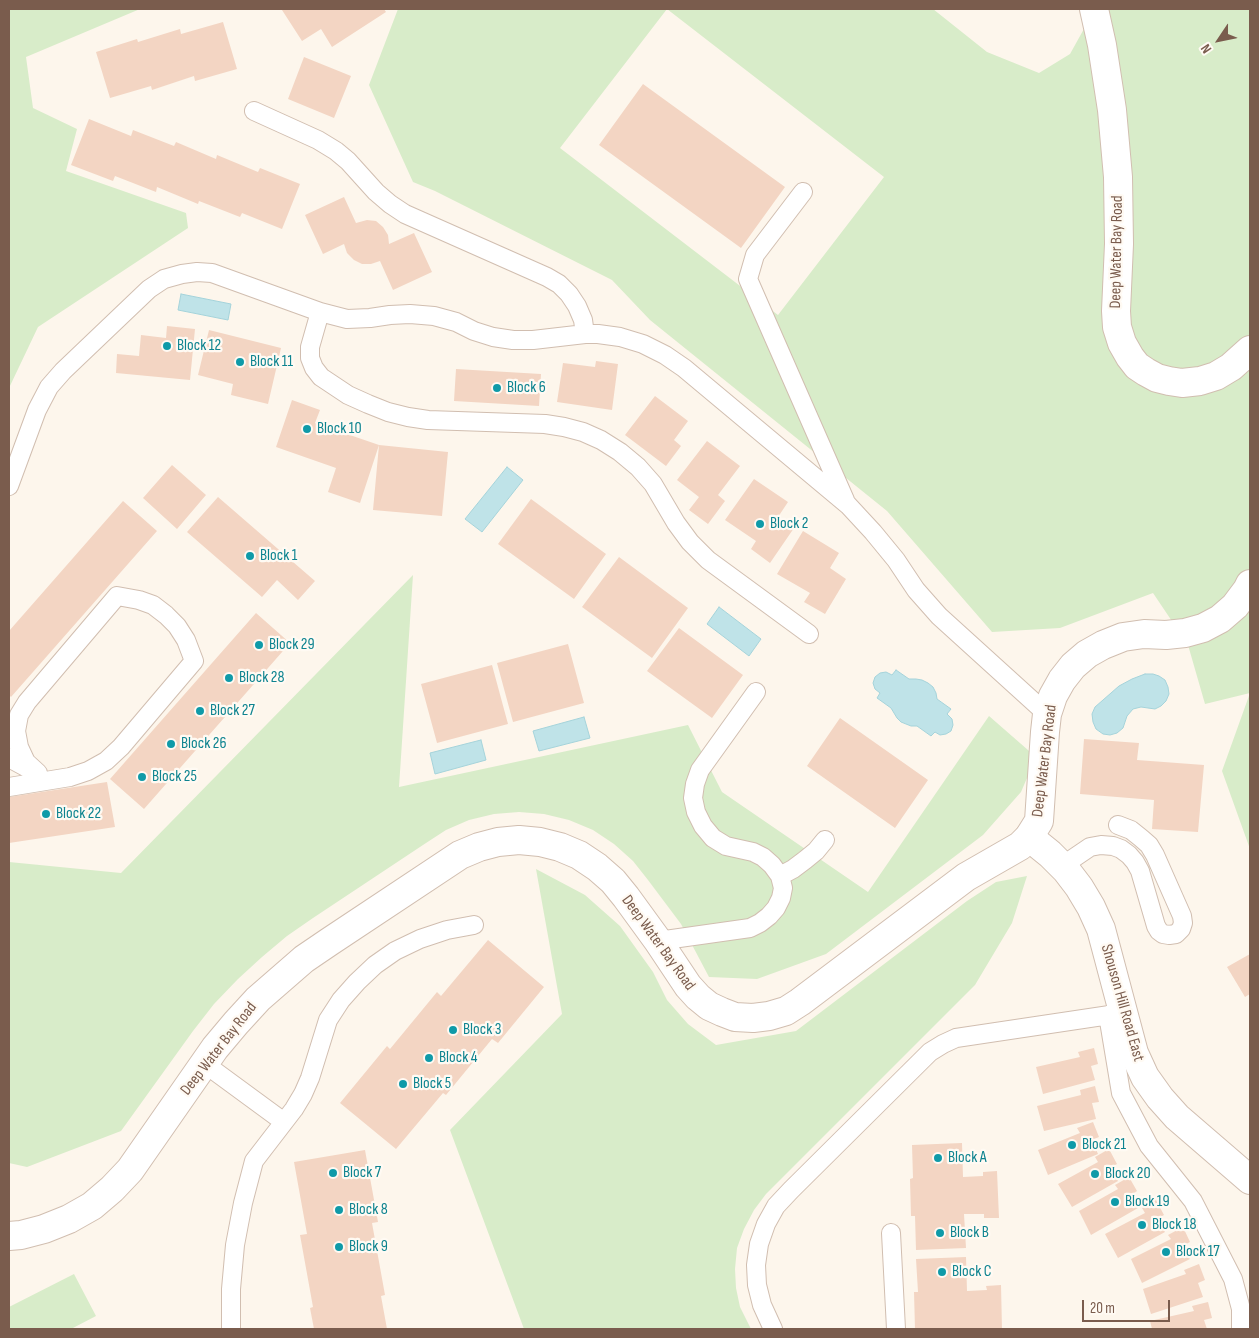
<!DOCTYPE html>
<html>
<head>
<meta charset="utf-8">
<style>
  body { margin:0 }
  #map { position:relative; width:1259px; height:1338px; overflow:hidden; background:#fdf6ec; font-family:"Sofia Sans Condensed",sans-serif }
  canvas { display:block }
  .frame { position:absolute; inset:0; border:10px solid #7a5c4d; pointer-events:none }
  .north { position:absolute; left:1194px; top:15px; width:50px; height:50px; -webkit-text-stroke:4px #fffaf3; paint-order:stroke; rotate:236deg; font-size:14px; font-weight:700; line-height:20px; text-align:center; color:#7a5c4d }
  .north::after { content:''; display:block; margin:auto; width:18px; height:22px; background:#7a5c4d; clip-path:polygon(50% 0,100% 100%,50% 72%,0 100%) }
  .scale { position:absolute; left:1082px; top:1300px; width:88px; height:22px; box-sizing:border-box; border:2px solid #7a5c4d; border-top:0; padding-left:6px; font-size:15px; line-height:18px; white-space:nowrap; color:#7a5c4d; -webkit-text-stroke:4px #fffaf3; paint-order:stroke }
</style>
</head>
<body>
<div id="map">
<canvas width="1259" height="1338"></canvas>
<div class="frame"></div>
<div class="north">N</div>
<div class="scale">20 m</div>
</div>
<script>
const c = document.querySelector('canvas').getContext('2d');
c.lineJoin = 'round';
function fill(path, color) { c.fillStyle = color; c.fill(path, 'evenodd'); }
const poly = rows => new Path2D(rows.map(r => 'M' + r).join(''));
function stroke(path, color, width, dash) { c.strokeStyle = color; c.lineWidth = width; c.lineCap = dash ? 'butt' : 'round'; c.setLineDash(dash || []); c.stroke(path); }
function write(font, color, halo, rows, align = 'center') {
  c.font = font + ' "Sofia Sans Condensed",sans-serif'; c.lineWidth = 4.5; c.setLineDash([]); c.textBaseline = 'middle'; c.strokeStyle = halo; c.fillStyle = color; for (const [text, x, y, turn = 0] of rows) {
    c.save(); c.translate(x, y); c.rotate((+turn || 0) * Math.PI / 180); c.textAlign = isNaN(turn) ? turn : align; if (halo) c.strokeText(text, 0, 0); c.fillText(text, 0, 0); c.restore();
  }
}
const green = poly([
  [9,9,140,9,26,57,33,108,77,129,66,171,186,213,188,228,38,327,9,388],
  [398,9,933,9,987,52,1039,73,1070,54,1095,9,1250,9,1250,849,1222,771,1250,693,1205,704,1188,645,1153,593,1060,628,992,632,887,511,650,320,612,280,435,191,413,182,369,85],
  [667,9,884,177,778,315,560,148],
  [413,575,399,787,688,725,722,792,868,892,989,716,1036,757,1021,792,983,835,826,954,757,979,709,977,681,924,648,880,633,861,614,844,593,830,569,820,544,814,519,812,494,814,469,820,446,830,426,843,313,918,287,936,262,957,238,979,214,1004,193,1031,121,1131,27,1167,9,1163,9,862,121,873],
  [536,869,585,895,620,926,653,972,667,1000,688,1024,716,1045,796,1031,967,901,996,882,1027,876,1012,923,975,985,766,1194,754,1210,744,1229,737,1248,735,1269,736,1288,740,1307,751,1329,524,1329,450,1130,562,1014],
  [74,1274,96,1316,71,1329,9,1329,9,1307]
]);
const water = poly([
  [181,294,231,304,228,320,178,310,181,294],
  [507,467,523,480,482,532,465,519,507,467],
  [719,607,761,639,749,656,707,624,719,607],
  [896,670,909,679,916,679,922,680,928,683,933,687,936,693,937,699,951,709,947,714,952,719,953,725,951,731,946,734,940,735,935,732,931,736,917,726,911,726,901,722,897,718,891,708,877,698,880,693,875,689,873,683,875,677,880,673,886,672,892,675,896,670],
  [1145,674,1153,674,1159,676,1165,680,1168,687,1169,694,1166,701,1161,706,1155,709,1141,707,1133,709,1127,716,1123,728,1117,733,1110,735,1103,734,1096,729,1093,722,1092,714,1095,707,1119,686,1132,679,1145,674],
  [584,717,590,738,539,751,533,731,584,717],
  [481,740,486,760,435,774,430,753,481,740]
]);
const building = poly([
  [283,9,384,9,386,12,332,47,321,29,302,41,282,10],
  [223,22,237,69,195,81,194,76,152,90,151,86,110,98,96,52,137,39,138,42,180,29,181,34],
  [304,57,351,76,334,118,288,99],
  [643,84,785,187,741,248,599,145],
  [89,119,131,136,133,130,174,146,176,142,216,159,217,155,258,172,260,168,300,184,282,229,242,213,240,217,199,201,198,204,157,187,156,192,115,176,113,181,71,165],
  [344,197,356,223,367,220,376,221,383,227,388,235,389,244,414,233,432,272,393,290,380,261,371,264,362,264,354,260,347,253,344,244,323,254,305,215],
  [167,326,195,329,190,380,116,373,117,354,139,356,141,335,166,338],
  [209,330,281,348,268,404,231,395,233,384,198,375],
  [596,361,618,364,612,410,557,402,563,363,595,367],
  [456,369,541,374,539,406,454,401],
  [655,396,688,421,674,440,681,446,666,466,625,435],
  [292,400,320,410,315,423,379,445,360,503,328,492,336,468,276,447],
  [707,441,740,466,718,495,725,501,708,524,689,510,699,497,677,480],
  [379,445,448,452,442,516,373,510],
  [172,465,206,495,177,529,143,498],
  [754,479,788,502,778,517,794,528,770,563,751,549,756,541,725,520],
  [218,497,315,581,298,600,277,580,262,597,187,532],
  [531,499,606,554,574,599,498,544],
  [123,501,157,531,11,697,9,695,9,631],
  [803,531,839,553,830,568,846,579,825,614,804,602,810,593,777,574],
  [619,557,688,608,652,658,582,607],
  [256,613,290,643,144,809,110,779],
  [679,628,743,675,712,718,647,671],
  [568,644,584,703,513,722,497,663],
  [492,665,508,724,437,743,421,684],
  [840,718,928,780,895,828,807,766],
  [1084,739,1139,743,1137,760,1204,765,1198,832,1152,829,1154,800,1080,794],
  [107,782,115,827,9,843,9,797],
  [488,940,544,987,498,1043,492,1039,446,1095,443,1093,396,1149,340,1103,387,1046,390,1049,437,992,441,996],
  [1250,954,1250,994,1245,997,1227,967],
  [1094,1048,1098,1064,1091,1066,1095,1080,1043,1094,1036,1067,1080,1057,1078,1052],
  [1095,1086,1099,1102,1092,1103,1096,1119,1044,1131,1037,1106,1081,1095,1080,1090],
  [1093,1122,1099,1137,1092,1140,1098,1154,1048,1175,1038,1150,1080,1133,1077,1128],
  [962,1143,963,1177,983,1176,983,1172,997,1171,999,1218,984,1218,984,1214,964,1214,966,1248,916,1250,915,1216,911,1216,910,1179,913,1178,912,1145],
  [1109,1149,1117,1164,1111,1167,1118,1181,1072,1207,1058,1184,1098,1162,1095,1157],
  [365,1150,378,1222,372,1223,385,1295,381,1296,387,1329,314,1329,310,1308,313,1307,300,1235,307,1234,294,1162],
  [1129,1177,1137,1191,1131,1195,1138,1208,1091,1235,1079,1211,1118,1189,1115,1185],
  [1156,1200,1164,1215,1158,1218,1165,1232,1118,1258,1105,1234,1145,1213,1142,1208],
  [1183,1227,1190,1242,1184,1245,1190,1259,1142,1283,1131,1259,1171,1239,1168,1235],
  [966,1257,967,1291,987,1290,986,1286,1001,1285,1002,1329,988,1329,988,1328,968,1328,968,1329,915,1329,914,1292,918,1292,916,1259],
  [1199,1264,1205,1280,1198,1283,1203,1297,1151,1314,1143,1289,1186,1274,1184,1270],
  [1208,1302,1212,1318,1204,1320,1207,1329,1152,1329,1150,1321,1194,1311,1192,1306]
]);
const service = poly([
  [254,111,318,140,336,151,348,161,376,192,390,204,405,214,547,277,559,284,569,294,577,306,583,320,585,334],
  [803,192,755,255,748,279,845,500],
  [320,312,310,347,310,358,314,368,321,377,348,395,368,404,388,412,408,417,428,420,545,424,564,427,583,432,601,440,620,452,638,467,653,484,676,523,690,542,708,560,809,634],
  [9,486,37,410,49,387,63,371,149,289,164,279,182,274,197,272,212,273,320,312,347,319,370,318,390,315,410,314,434,316,456,322,474,331,493,337,513,340,533,340,585,334,598,334,620,337,643,344,665,355,684,368,848,505,873,532,896,560,916,590,939,616,1047,714],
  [9,758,33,771],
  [9,787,70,777,88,771,106,761,121,747,194,661,186,640,177,626,166,615,153,605,139,600,117,596,27,702,19,715,16,731,19,747,26,762,38,773],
  [1062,866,1090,847,1101,845,1113,846,1121,849,1129,855,1135,862,1140,871,1156,926,1159,931,1163,934,1169,935,1176,934,1181,929,1183,923,1182,916,1155,855,1149,845,1141,838,1131,830,1118,825],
  [780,876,793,869,805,860,816,851,825,840],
  [658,941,750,928,760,923,769,916,776,908,781,898,783,888,780,876,772,865,763,857,753,852,726,846,713,838,703,826,696,812,693,798,695,784,700,770,756,692],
  [1108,1015,1121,1093,1149,1146,1193,1201,1233,1279,1241,1309,1241,1329],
  [205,1064,284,1122],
  [891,1233,896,1329],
  [231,1329,231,1289,235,1245,243,1203,254,1161,294,1109,303,1094,310,1078,328,1020,341,1000,357,982,375,965,395,951,420,939,447,930,474,925],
  [773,1329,762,1305,757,1285,756,1265,759,1244,766,1224,776,1206,791,1190,930,1052,943,1044,956,1038,1123,1013]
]);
const minor = poly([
  [1029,837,1050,854,1066,870,1079,887,1091,907,1101,929,1134,1053,1145,1077,1160,1098,1177,1117,1250,1180]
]);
const tertiary = poly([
  [1094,9,1102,45,1112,110,1118,177,1119,244,1116,311,1117,327,1122,343,1130,357,1137,366,1146,372,1157,378,1169,381,1182,383,1200,381,1216,376,1231,367,1250,350],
  [9,1236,21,1235,44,1229,69,1219,92,1206,112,1189,130,1170,215,1048,236,1023,258,999,304,959,329,942,460,855,479,847,498,842,519,840,540,842,560,847,579,855,597,867,613,881,626,897,658,941,688,986,698,997,709,1006,722,1012,735,1017,753,1018,769,1016,786,1011,800,1002,966,877,1020,846,1029,837,1039,821,1045,732,1047,714,1053,696,1062,680,1073,666,1087,654,1103,645,1123,637,1144,634,1166,635,1185,633,1203,628,1220,619,1235,606,1247,590,1250,584]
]);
const markers = [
  [167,346,5,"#0f9aa8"],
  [240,362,5,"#0f9aa8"],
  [497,388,5,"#0f9aa8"],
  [307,429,5,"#0f9aa8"],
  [760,524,5,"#0f9aa8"],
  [250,556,5,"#0f9aa8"],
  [259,645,5,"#0f9aa8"],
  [229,678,5,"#0f9aa8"],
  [200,711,5,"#0f9aa8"],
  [171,744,5,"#0f9aa8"],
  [142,777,5,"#0f9aa8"],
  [46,814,5,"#0f9aa8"],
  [453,1030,5,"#0f9aa8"],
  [429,1058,5,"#0f9aa8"],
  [403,1084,5,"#0f9aa8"],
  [1072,1145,5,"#0f9aa8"],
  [938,1158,5,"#0f9aa8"],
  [333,1173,5,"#0f9aa8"],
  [1095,1174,5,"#0f9aa8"],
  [1115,1202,5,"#0f9aa8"],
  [339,1210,5,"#0f9aa8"],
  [1142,1225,5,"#0f9aa8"],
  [940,1233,5,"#0f9aa8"],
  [339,1247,5,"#0f9aa8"],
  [1166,1252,5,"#0f9aa8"],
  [942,1272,5,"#0f9aa8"]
];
const streetNames = [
  ["Deep Water Bay Road",1117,252,-89],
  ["Deep Water Bay Road",1045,761,-83],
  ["Deep Water Bay Road",658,943,54],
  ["Shouson Hill Road East",1122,1003,74],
  ["Deep Water Bay Road",219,1049,-52]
];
const cultureNames = [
  ["Block 12",177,346],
  ["Block 11",250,362],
  ["Block 6",507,388],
  ["Block 10",317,429],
  ["Block 2",770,524],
  ["Block 1",260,556],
  ["Block 29",269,645],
  ["Block 28",239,678],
  ["Block 27",210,711],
  ["Block 26",181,744],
  ["Block 25",152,777],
  ["Block 22",56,814],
  ["Block 3",463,1030],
  ["Block 4",439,1058],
  ["Block 5",413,1084],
  ["Block 21",1082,1145],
  ["Block A",948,1158],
  ["Block 7",343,1173],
  ["Block 20",1105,1174],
  ["Block 19",1125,1202],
  ["Block 8",349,1210],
  ["Block 18",1152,1225],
  ["Block B",950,1233],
  ["Block 9",349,1247],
  ["Block 17",1176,1252],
  ["Block C",952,1272]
];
fill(green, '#d8ecc9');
fill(water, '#bfe3e8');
stroke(water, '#a5d3da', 1);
fill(building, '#f3d5c3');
stroke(service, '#d1beb0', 20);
stroke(minor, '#d1beb0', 30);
stroke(tertiary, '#d1beb0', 30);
stroke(service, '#fff', 18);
stroke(minor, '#fff', 28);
stroke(tertiary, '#fff', 28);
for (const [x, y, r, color] of markers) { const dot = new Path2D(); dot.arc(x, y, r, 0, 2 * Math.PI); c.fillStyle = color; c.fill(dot); stroke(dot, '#fffaf3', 2); }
write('16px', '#7a5c4d', '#fffaf3', streetNames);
write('16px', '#0d838f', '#fffaf3', cultureNames, 'left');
</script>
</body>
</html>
